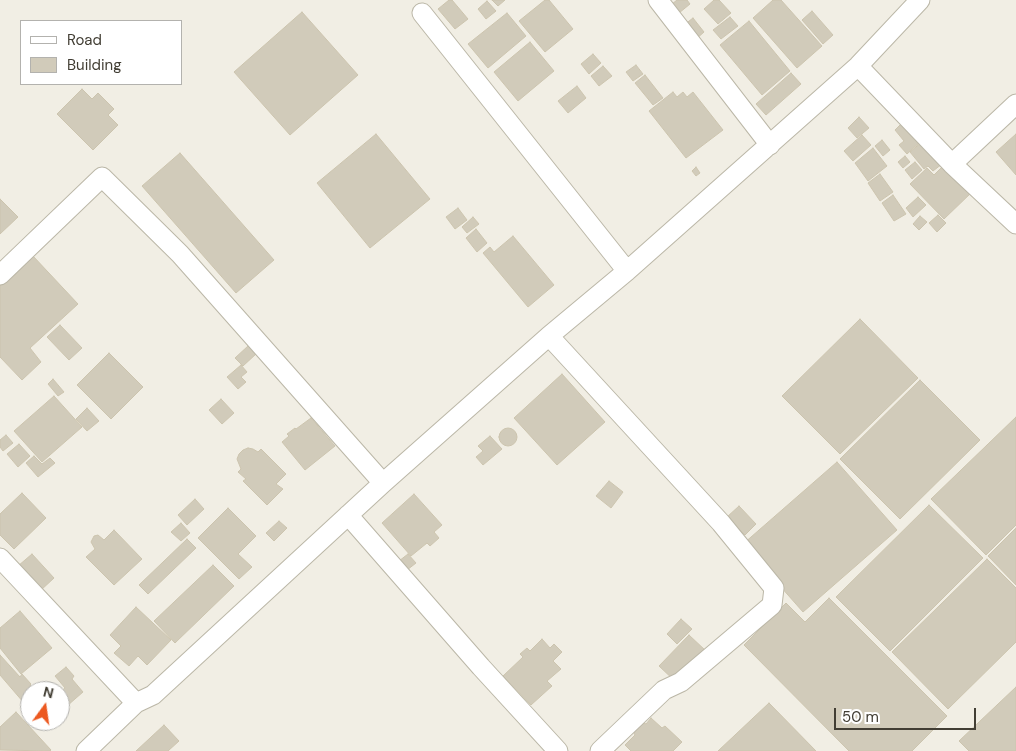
<!DOCTYPE html>
<html>
<head>
<meta charset="utf-8">
<style>
  body { margin:0 }
  #map { position:relative; width:1016px; height:751px; overflow:hidden; background:#f1eee4; font-family:"DM Sans",sans-serif }
  canvas { display:block }
  .legend { position:absolute; left:20px; top:20px; width:162px; height:65px; box-sizing:border-box; background:#fff; border:1px solid #b3b2ae; margin:0; padding:6px 9px; list-style:none; font-size:15px; color:#423e34 }
  .legend li { display:flex; align-items:center; gap:10px; height:25px }
  .legend b { width:25px; border:1px solid #b3b2ae }
  .north { position:absolute; left:20px; top:681px; width:50px; height:50px; box-sizing:border-box; background:#fff; border:1px solid #b3b2ae; border-radius:50%; rotate:14deg; font-size:14px; font-weight:700; line-height:20px; text-align:center; color:#423e34 }
  .north::after { content:''; display:block; margin:auto; width:18px; height:22px; background:#ec5920; clip-path:polygon(50% 0,100% 100%,50% 72%,0 100%) }
  .scale { position:absolute; left:834px; top:708px; width:142px; height:22px; box-sizing:border-box; border:2px solid #423e34; border-top:0; padding-left:6px; font-size:15px; line-height:18px; white-space:nowrap; color:#423e34; -webkit-text-stroke:4px #fff; paint-order:stroke }
</style>
</head>
<body>
<div id="map">
<canvas width="1016" height="751"></canvas>
<ul class="legend">
<li><b style="height:6px;background:#fff"></b>Road</li>
<li><b style="height:14px;background:#d1cbba"></b>Building</li>
</ul>
<div class="north">N</div>
<div class="scale">50 m</div>
</div>
<script>
const c = document.querySelector('canvas').getContext('2d');
c.lineJoin = 'round';
function fill(path, color) { c.fillStyle = color; c.fill(path, 'evenodd'); }
const poly = rows => new Path2D(rows.map(r => 'M' + r).join(''));
function stroke(path, color, width, dash) { c.strokeStyle = color; c.lineWidth = width; c.lineCap = dash ? 'butt' : 'round'; c.setLineDash(dash || []); c.stroke(path); }
const building = poly([
  [449,0,452,0,468,19,455,29,438,9,449,0],
  [492,0,505,0,498,6,492,0],
  [545,0,549,0,573,29,545,52,519,21,545,0],
  [677,0,687,0,690,4,679,13,672,4,677,0],
  [714,0,719,0,731,13,718,24,704,9,714,0],
  [773,0,781,0,822,46,797,68,753,18,773,0],
  [487,1,496,11,486,19,478,9,487,1],
  [812,11,833,35,823,44,802,20,812,11],
  [302,12,358,75,290,135,234,72,302,12],
  [507,13,526,36,488,68,468,44,507,13],
  [730,17,738,26,721,39,713,30,730,17],
  [693,18,704,32,695,40,684,25,693,18],
  [749,21,790,71,762,95,720,45,749,21],
  [530,42,554,71,518,101,494,72,530,42],
  [593,54,601,63,589,74,581,64,593,54],
  [636,65,643,74,633,81,626,72,636,65],
  [603,66,612,76,599,86,591,76,603,66],
  [791,73,801,84,766,115,756,104,791,73],
  [645,75,663,98,653,105,635,83,645,75],
  [577,86,586,98,568,113,558,101,577,86],
  [82,89,92,99,98,93,114,109,108,115,118,125,93,150,57,114,82,89],
  [673,92,677,97,683,92,687,97,693,92,723,130,686,158,649,111,673,92],
  [859,117,869,128,857,138,848,128,859,117],
  [903,122,920,142,907,154,899,145,904,141,895,130,903,122],
  [376,134,430,199,370,248,317,183,376,134],
  [1016,134,1016,175,996,152,1016,134],
  [862,135,871,145,853,161,844,151,862,135],
  [882,140,890,150,883,156,875,146,882,140],
  [923,141,942,164,933,171,928,166,924,169,910,152,923,141],
  [873,148,887,166,868,181,855,163,873,148],
  [180,153,274,260,236,293,142,186,180,153],
  [905,156,910,162,903,168,898,162,905,156],
  [915,162,922,170,912,179,905,170,915,162],
  [945,164,972,192,944,219,910,184,927,168,934,175,945,164],
  [696,167,700,173,696,176,692,171,696,167],
  [880,174,893,192,880,201,868,183,880,174],
  [893,195,906,214,894,221,882,203,893,195],
  [918,197,926,205,913,217,906,208,918,197],
  [0,199,18,217,0,234,0,199],
  [458,208,467,220,455,229,446,217,458,208],
  [938,215,946,223,937,232,929,223,938,215],
  [920,216,927,222,919,230,913,224,920,216],
  [473,217,479,224,467,233,462,227,473,217],
  [476,229,487,243,477,252,466,238,476,229],
  [513,236,554,285,528,307,483,253,490,247,494,252,513,236],
  [33,256,78,304,30,348,41,362,22,380,0,357,0,286,33,256],
  [860,319,918,378,840,454,782,396,860,319],
  [60,325,82,348,69,360,47,337,60,325],
  [248,346,256,354,243,366,235,358,248,346],
  [109,353,143,387,111,419,77,385,109,353],
  [241,365,247,372,241,377,246,382,238,389,227,377,241,365],
  [562,374,605,422,557,465,514,418,562,374],
  [53,379,64,392,58,396,48,384,53,379],
  [920,380,980,440,900,519,840,459,920,380],
  [54,396,82,427,42,462,14,431,54,396],
  [221,399,234,413,222,424,209,410,221,399],
  [87,408,99,421,87,431,76,419,87,408],
  [1016,417,1016,525,986,555,931,499,1016,417],
  [311,418,335,446,305,470,282,442,289,436,287,434,295,428,296,429,311,418],
  '499 437a9 9 0 1 1 18 0a9 9 0 1 1-18 0Z',
  [6,435,13,443,3,451,0,447,0,440,6,435],
  [490,436,502,449,483,465,476,457,483,451,478,446,490,436],
  [19,444,30,456,18,467,7,454,19,444],
  [248,448,253,449,258,452,261,449,286,474,276,484,283,489,267,505,243,481,246,479,238,472,241,469,237,459,239,454,243,450,248,448],
  [34,456,42,464,50,458,55,463,38,477,26,463,34,456],
  [837,462,897,530,803,612,743,544,837,462],
  [609,481,623,492,611,508,596,496,609,481],
  [22,493,46,518,14,549,0,535,0,514,22,493],
  [414,494,442,525,434,532,439,538,430,546,427,543,411,556,382,523,414,494],
  [195,499,204,509,187,525,178,515,195,499],
  [929,505,983,558,890,651,836,597,929,505],
  [739,506,756,524,745,535,727,517,739,506],
  [228,508,256,536,238,554,252,567,239,579,198,538,228,508],
  [279,521,287,528,274,541,266,533,279,521],
  [181,523,190,533,181,541,171,532,181,523],
  [1016,528,1016,585,988,556,1016,528],
  [114,530,142,559,114,585,86,557,95,549,91,542,94,536,98,535,104,540,114,530],
  [187,539,196,548,148,594,139,585,187,539],
  [32,554,54,578,40,591,18,566,32,554],
  [408,554,416,563,407,570,399,561,408,554],
  [987,559,1016,588,1016,642,948,709,892,652,987,559],
  [213,565,234,586,175,643,154,621,213,565],
  [829,598,947,716,912,751,849,751,744,645,786,603,805,622,829,598],
  [136,607,171,640,147,665,138,656,129,666,114,653,121,646,110,635,136,607],
  [20,611,52,648,21,674,0,648,0,628,20,611],
  [681,619,692,629,677,644,667,634,681,619],
  [689,635,706,651,676,682,659,666,689,635],
  [542,639,550,648,554,644,562,652,553,661,561,669,547,681,552,686,531,705,503,676,523,657,520,654,527,648,530,651,542,639],
  [0,655,20,677,22,674,31,684,30,685,35,691,30,691,30,710,0,675,0,655],
  [66,667,74,676,72,679,83,692,60,712,60,692,65,688,55,676,66,667],
  [1016,687,1016,751,969,751,959,741,1016,687],
  [769,703,816,751,718,751,769,703],
  [16,712,51,750,50,751,0,750,0,727,16,712],
  [651,718,662,728,665,726,682,742,673,751,631,751,625,745,635,735,633,731,642,722,646,724,651,718],
  [164,725,179,741,168,751,136,751,164,725]
]);
const minor = poly([
  [658,0,770,145],
  [422,13,627,271],
  [858,66,952,164,1016,224],
  [952,164,1016,104],
  [0,275,102,177,180,254,383,483],
  [549,336,721,523,774,588,772,605,681,682,664,690,600,751],
  [348,515,481,667,558,751],
  [0,558,136,703],
  [86,751,136,703,153,695,383,483,549,336,627,271,858,66,920,0]
]);
fill(building, '#d1cbba');
stroke(building, '#ccc4ae', 1);
stroke(minor, '#bbb7a7', 21);
stroke(minor, '#fff', 19);
</script>
</body>
</html>
